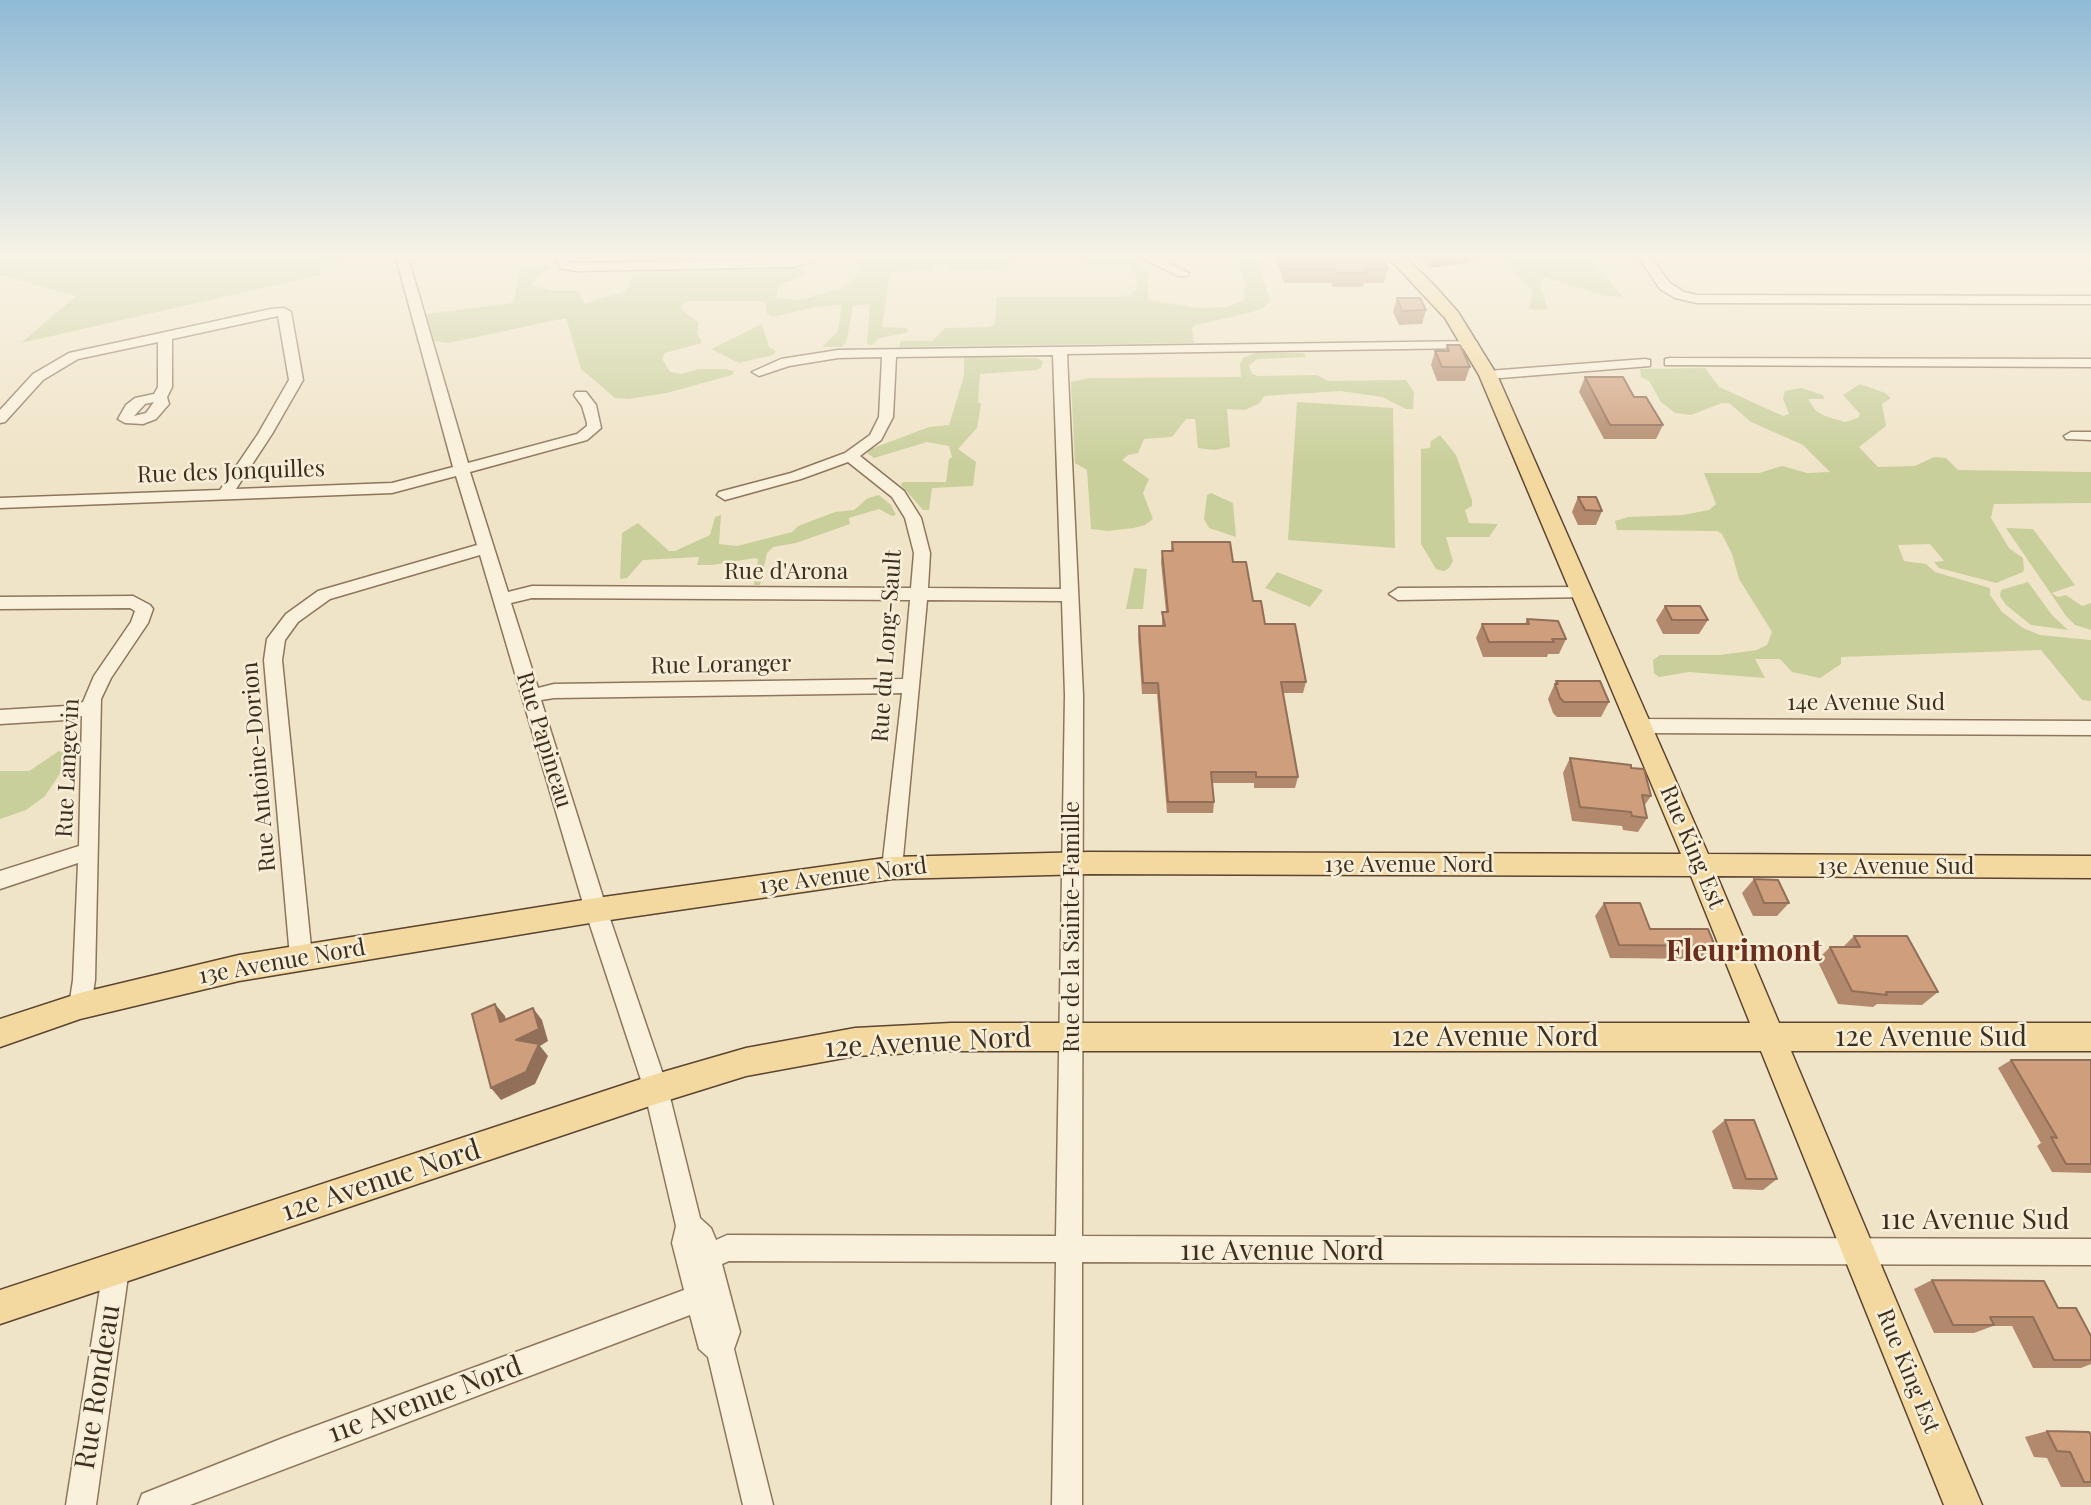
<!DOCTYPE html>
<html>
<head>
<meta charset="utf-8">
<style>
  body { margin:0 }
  canvas { display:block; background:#f0e4c8 }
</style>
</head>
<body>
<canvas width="2091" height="1505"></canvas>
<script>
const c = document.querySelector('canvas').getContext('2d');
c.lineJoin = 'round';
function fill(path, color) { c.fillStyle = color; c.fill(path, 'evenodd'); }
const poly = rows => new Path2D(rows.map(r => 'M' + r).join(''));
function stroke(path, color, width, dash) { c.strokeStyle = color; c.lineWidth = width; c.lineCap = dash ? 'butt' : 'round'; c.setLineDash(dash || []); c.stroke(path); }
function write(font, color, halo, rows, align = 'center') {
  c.font = font + ' "Playfair Display",serif'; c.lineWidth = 5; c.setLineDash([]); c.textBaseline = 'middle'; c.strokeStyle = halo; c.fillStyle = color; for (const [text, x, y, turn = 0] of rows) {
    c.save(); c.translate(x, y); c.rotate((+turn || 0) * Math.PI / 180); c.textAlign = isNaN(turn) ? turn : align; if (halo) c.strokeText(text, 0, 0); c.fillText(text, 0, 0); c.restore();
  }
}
const green = poly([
  [0,254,370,254,319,264,320,275,21,343,76,296,0,275],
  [862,254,1014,254,1005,272,992,269,949,270,949,265,934,265,931,270,890,272,882,327,907,328,908,330,906,333,879,338,872,345,867,344,870,304,853,306,846,343,841,347,822,347,838,331,842,305,815,307,773,317,766,313,766,304,760,301,690,301,683,304,681,309,699,323,697,333,702,343,665,353,662,359,670,372,681,374,699,369,725,369,734,371,732,375,667,393,628,399,615,398,581,369,566,318,448,343,434,341,426,314,513,303,521,269,548,264,552,266,550,269,538,274,531,285,553,291,578,291,585,304,626,291,633,276,662,268,797,268,804,271,804,275,779,285,776,298,799,300,841,289,857,276],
  [1078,254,1095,254,1096,258,1133,259,1148,272,1148,300,1199,308,1226,307,1243,301,1245,295,1242,290,1246,287,1237,254,1249,254,1259,266,1270,301,1263,308,1249,313,1196,325,1192,328,1194,343,899,347,901,341,932,341,945,328,989,327,995,324,997,297,1121,297,1130,295,1135,291,1138,281,1132,268,1123,264,1093,265,1084,262],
  [1506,254,1580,254,1595,265,1623,297,1606,296,1544,277,1540,285,1548,309,1533,310,1529,308,1533,292,1515,273],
  [762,324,769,347,776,351,773,355,739,363,711,349],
  [1255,353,1304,353,1306,357,1257,359,1249,366,1252,374,1258,376,1316,375,1329,381,1406,380,1414,392,1413,409,1406,409,1382,397,1340,391,1264,396,1260,403,1245,410,1227,409,1230,447,1214,450,1198,448,1195,419,1186,419,1172,437,1144,439,1138,453,1128,455,1122,460,1149,479,1143,493,1153,519,1145,525,1133,528,1108,531,1091,529,1087,470,1075,463,1071,382,1089,378,1241,377,1240,364,1243,358],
  [969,357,1036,358,1043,361,1041,368,1036,370,980,374,978,402,981,404,977,428,958,449,976,462,973,486,932,488,929,510,923,510,901,485,903,482,946,482,949,459,952,457,949,446,927,442,874,458,868,454,868,450,929,427,949,425,964,376,964,358],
  [1705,368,1719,387,1783,416,1789,414,1783,398,1785,391,1801,388,1823,395,1824,399,1808,399,1816,411,1825,416,1845,422,1858,418,1860,414,1843,395,1860,384,1885,393,1891,398,1882,404,1886,426,1859,447,1878,467,1915,466,1934,457,1946,458,1958,470,2091,472,2091,503,1994,504,1991,518,2009,548,2023,558,2024,569,2023,572,1996,583,1939,568,1934,562,1944,561,1930,544,1898,545,1904,561,1926,564,1935,572,1990,588,1990,595,2002,612,2023,628,2040,635,2091,640,2091,701,2082,700,2041,650,1841,657,1841,664,1820,678,1792,672,1780,659,1755,659,1765,678,1689,672,1659,677,1654,673,1653,660,1660,655,1720,655,1757,650,1767,645,1772,632,1739,579,1732,554,1722,534,1717,531,1617,530,1615,521,1628,517,1683,515,1709,510,1716,504,1704,473,1759,473,1782,466,1807,473,1830,472,1803,445,1751,422,1729,403,1722,403,1691,415,1675,413,1661,402,1649,381,1641,377,1640,369],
  [1297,402,1393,408,1395,548,1288,540],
  [1440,435,1456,455,1472,500,1472,506,1465,510,1469,523,1498,524,1489,537,1446,537,1453,561,1449,568,1444,571,1436,569,1421,544,1421,449,1430,448,1431,441],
  [1211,493,1233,503,1236,537,1209,528,1204,519,1207,495],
  [879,495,891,505,896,515,892,516,879,509,849,518,850,524,796,543,773,547,767,553,760,585,754,585,758,559,755,558,712,565,697,565,699,557,643,560,627,578,620,579,622,533,638,523,669,551,675,551,710,535,715,517,721,515,719,544,737,546,792,532,798,526,835,512,854,510,868,498],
  [2006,528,2033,529,2075,585,2052,593,2058,597,2066,595,2082,606,2091,603,2091,630,2075,625,2066,616],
  [1134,568,1147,569,1143,609,1126,609],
  [1277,572,1323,590,1310,607,1265,588],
  [2028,582,2052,615,2068,630,2031,625,2006,605,2000,596,2001,590],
  [59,751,65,753,69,760,45,796,26,810,0,819,0,771,29,771]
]);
const minor = poly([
  [395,254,407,254,468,463,577,434,587,426,587,423,582,406,574,395,576,392,586,392,596,405,601,428,587,440,470,472,508,592,532,586,911,588,914,553,905,518,892,497,848,462,801,479,725,500,717,495,719,492,791,473,845,453,870,435,879,417,882,357,838,358,789,366,759,376,752,372,781,359,838,350,1476,341,1478,344,1471,348,1067,354,1083,695,1082,1236,2091,1239,2091,1265,1082,1262,1082,1505,1052,1505,1056,1262,729,1261,722,1264,740,1332,734,1349,773,1505,743,1505,708,1357,699,1349,690,1315,190,1505,138,1505,142,1494,283,1438,684,1290,672,1243,676,1226,644,1089,585,910,480,555,330,599,298,622,285,640,282,660,312,957,309,964,301,967,293,964,290,957,264,660,267,639,286,614,318,591,477,545,456,476,392,493,0,508,0,498,220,490,258,434,289,380,278,316,172,339,172,387,167,397,169,404,156,419,143,424,125,423,118,419,126,405,135,398,154,394,158,387,158,342,78,359,43,380,5,422,0,423,0,410,33,374,69,353,271,309,284,308,291,312,303,380,272,434,236,489,392,483,453,467,395,254],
  [1053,355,1061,589,928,588,930,553,921,518,904,491,860,456,881,440,893,417,896,357,1053,355],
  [154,402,146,413,134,416,145,404,154,402],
  [532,598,910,600,903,679,554,684,538,688,511,603,532,598],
  [927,600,1062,601,1065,695,1056,1236,727,1235,716,1240,711,1228,700,1218,668,1089,607,910,541,700,554,698,902,693,882,868,885,874,892,877,899,874,902,868,927,600],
  [554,254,566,254,569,262,576,263,792,259,801,254,813,254,807,263,793,267,576,271,560,268,554,254],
  [1132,254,1149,254,1189,273,1187,276,1179,276,1132,254],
  [1636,254,1648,254,1670,283,1684,292,1697,295,2091,296,2091,304,1697,303,1675,298,1660,289,1636,254],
  [1670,358,2091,359,2091,367,1665,365,1665,359,1670,358],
  [1645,359,1650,360,1650,366,1488,379,1481,375,1488,371,1645,359],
  [2071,432,2091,432,2091,440,2066,439,2064,436,2071,432],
  [1583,587,1592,593,1589,597,1398,600,1389,594,1398,588,1583,587],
  [133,596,150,605,153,609,148,623,111,678,101,699,95,980,91,1006,88,1013,80,1016,72,1013,69,1006,73,980,78,863,0,889,0,871,79,846,82,716,66,720,0,724,0,710,66,706,83,702,94,676,131,622,135,611,130,608,0,609,0,597,133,596],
  [1640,719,2091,721,2091,735,1640,733,1633,731,1631,726,1633,721,1640,719],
  [116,1256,125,1260,129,1269,96,1505,66,1505,103,1269,107,1260,116,1256]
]);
const major = poly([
  [1385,254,1402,254,1434,285,1458,312,1497,375,1708,854,2091,856,2091,878,1717,876,1779,1023,2091,1023,2091,1051,1791,1051,1982,1505,1944,1505,1761,1051,951,1051,855,1056,746,1076,656,1104,0,1324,0,1290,656,1074,746,1048,855,1028,951,1023,1750,1023,1691,876,1089,874,892,879,596,922,239,981,80,1019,0,1047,0,1019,80,993,239,955,596,898,892,857,1089,852,1681,854,1479,375,1445,318,1385,254]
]);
const wall = poly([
  [1275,254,1381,254,1388,269,1384,283,1364,283,1363,287,1333,287,1331,283,1284,283],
  [1422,254,1477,254,1476,258,1471,258,1470,262,1430,268,1421,257],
  [1397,298,1426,310,1422,324,1399,325,1393,312],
  [1447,345,1470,367,1465,381,1437,381,1431,365,1435,351,1445,351],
  [1585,377,1634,397,1663,425,1656,439,1604,439,1579,392],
  [1578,497,1602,511,1596,525,1578,525,1572,512],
  [1172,542,1233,562,1265,624,1306,682,1303,693,1283,693,1298,777,1295,788,1254,788,1254,783,1212,783,1214,802,1213,813,1167,813,1157,694,1142,694,1138,637,1139,626,1162,626,1162,612,1166,612,1161,562,1162,551,1171,551],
  [1665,606,1708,620,1699,634,1663,634,1656,620],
  [1527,619,1566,639,1559,654,1548,654,1547,657,1483,657,1476,638,1482,624,1525,624],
  [1556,681,1609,702,1601,717,1557,717,1553,713,1548,699],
  [1570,758,1631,768,1651,796,1644,806,1647,818,1638,832,1623,830,1622,826,1572,821,1563,773],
  [1754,879,1789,903,1777,916,1753,916,1742,893],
  [1604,903,1650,929,1715,946,1704,959,1610,958,1595,916],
  [1854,936,1938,992,1922,1005,1877,1004,1873,1007,1838,1004,1817,960,1830,947,1843,947],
  [2011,1060,2091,1060,2091,1173,2052,1172,2037,1146,2041,1143,1998,1068],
  [1725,1120,1777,1179,1763,1190,1733,1189,1712,1131],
  [1932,1280,2058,1308,2091,1336,2091,1364,2081,1368,2033,1368,2012,1326,1993,1326,1974,1333,1934,1333,1914,1289],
  [2047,1431,2091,1435,2091,1487,2061,1487,2047,1458,2034,1457,2025,1437]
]);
const shadedWall = poly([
  [1433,254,1473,254,1470,262,1430,268],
  [495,1004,505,1016,510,1034,500,1022],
  [533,1008,542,1020,548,1041,540,1046,548,1056,535,1084,501,1100,491,1088]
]);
const building = poly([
  [1281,254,1381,254,1388,269,1364,269,1366,273,1336,273,1334,269,1286,269,1281,254],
  [1397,298,1420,298,1426,310,1402,311,1397,298],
  [1447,345,1460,345,1470,367,1442,367,1435,351,1449,351,1447,345],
  [1585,377,1623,377,1634,397,1646,397,1663,425,1610,425,1585,377],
  [1578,497,1596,497,1602,511,1585,510,1578,497],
  [1172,542,1230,542,1233,562,1246,562,1253,601,1261,601,1265,624,1295,624,1306,682,1281,682,1298,777,1256,777,1256,772,1211,772,1214,802,1168,802,1158,683,1143,683,1139,626,1165,626,1162,612,1168,612,1162,551,1173,551,1172,542],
  [1665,606,1700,606,1708,620,1672,620,1665,606],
  [1527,619,1558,621,1566,639,1552,639,1554,642,1489,642,1482,624,1529,624,1527,619],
  [1556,681,1600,681,1609,702,1564,702,1560,698,1555,684,1558,684,1556,681],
  [1570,758,1631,765,1631,768,1644,769,1651,796,1642,795,1647,818,1632,816,1631,812,1580,807,1570,758],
  [1754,879,1778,880,1789,903,1764,903,1754,879],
  [1604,903,1640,903,1650,929,1708,929,1715,946,1619,945,1604,903],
  [1854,936,1907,936,1938,992,1886,992,1887,995,1852,991,1830,947,1860,947,1854,936],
  [495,1004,500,1022,533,1008,539,1029,516,1040,539,1044,526,1072,491,1088,472,1014,495,1004],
  [2011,1060,2091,1060,2091,1164,2066,1164,2051,1137,2057,1138,2011,1060],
  [1725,1120,1754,1120,1777,1179,1746,1179,1725,1120],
  [1932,1280,2044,1281,2058,1308,2076,1308,2091,1336,2091,1360,2054,1360,2033,1317,1990,1317,1994,1325,1953,1325,1932,1280],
  [2047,1431,2089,1432,2091,1435,2091,1482,2084,1482,2070,1452,2057,1451,2047,1431]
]);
const streetNames = [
  ["Rue des Jonquilles",231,472,-2],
  ["Rue d'Arona",786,572],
  ["Rue du Long-Sault",887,646,-86],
  ["Rue Loranger",721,665,-1],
  ["14e Avenue Sud",1866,703],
  ["Rue Papineau",544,740,73],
  ["Rue Antoine-Dorion",259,767,-95],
  ["Rue Langevin",68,768,-87],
  ["Rue King Est",1692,847,67],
  ["13e Avenue Nord",1409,865],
  ["13e Avenue Sud",1896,867],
  ["13e Avenue Nord",843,876,-7],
  ["Rue de la Sainte-Famille",1072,927,-90],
  ["13e Avenue Nord",282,962,-10],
  ["Rue King Est",1908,1371,68]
];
const nearStreetnames = [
  ["12e Avenue Nord",1495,1037],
  ["12e Avenue Sud",1931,1037],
  ["12e Avenue Nord",928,1043,-3],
  ["12e Avenue Nord",381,1181,-18],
  ["11e Avenue Sud",1975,1220],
  ["11e Avenue Nord",1282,1251],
  ["Rue Rondeau",98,1387,-81],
  ["11e Avenue Nord",425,1400,-20]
];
const districtNames = [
  ["Fleurimont",1744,952]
];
fill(green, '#c9cf9b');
stroke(minor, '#8d765c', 3);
stroke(major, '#5b4430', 3);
fill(minor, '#faf1dc');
fill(major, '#f3d9a0');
fill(wall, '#b2896c');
fill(shadedWall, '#916f58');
fill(building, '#cf9f7d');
stroke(building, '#916f58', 2);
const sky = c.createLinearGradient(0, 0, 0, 465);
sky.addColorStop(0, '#8fbad6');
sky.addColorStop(0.55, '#f8f3e6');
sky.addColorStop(1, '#f8f3e600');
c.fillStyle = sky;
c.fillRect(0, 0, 2091, 465);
write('23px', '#3d2e20', '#f7eed8', streetNames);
write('28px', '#3d2e20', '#f7eed8', nearStreetnames);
write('bold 30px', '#6b2e1e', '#f7eed8', districtNames);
</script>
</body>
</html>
